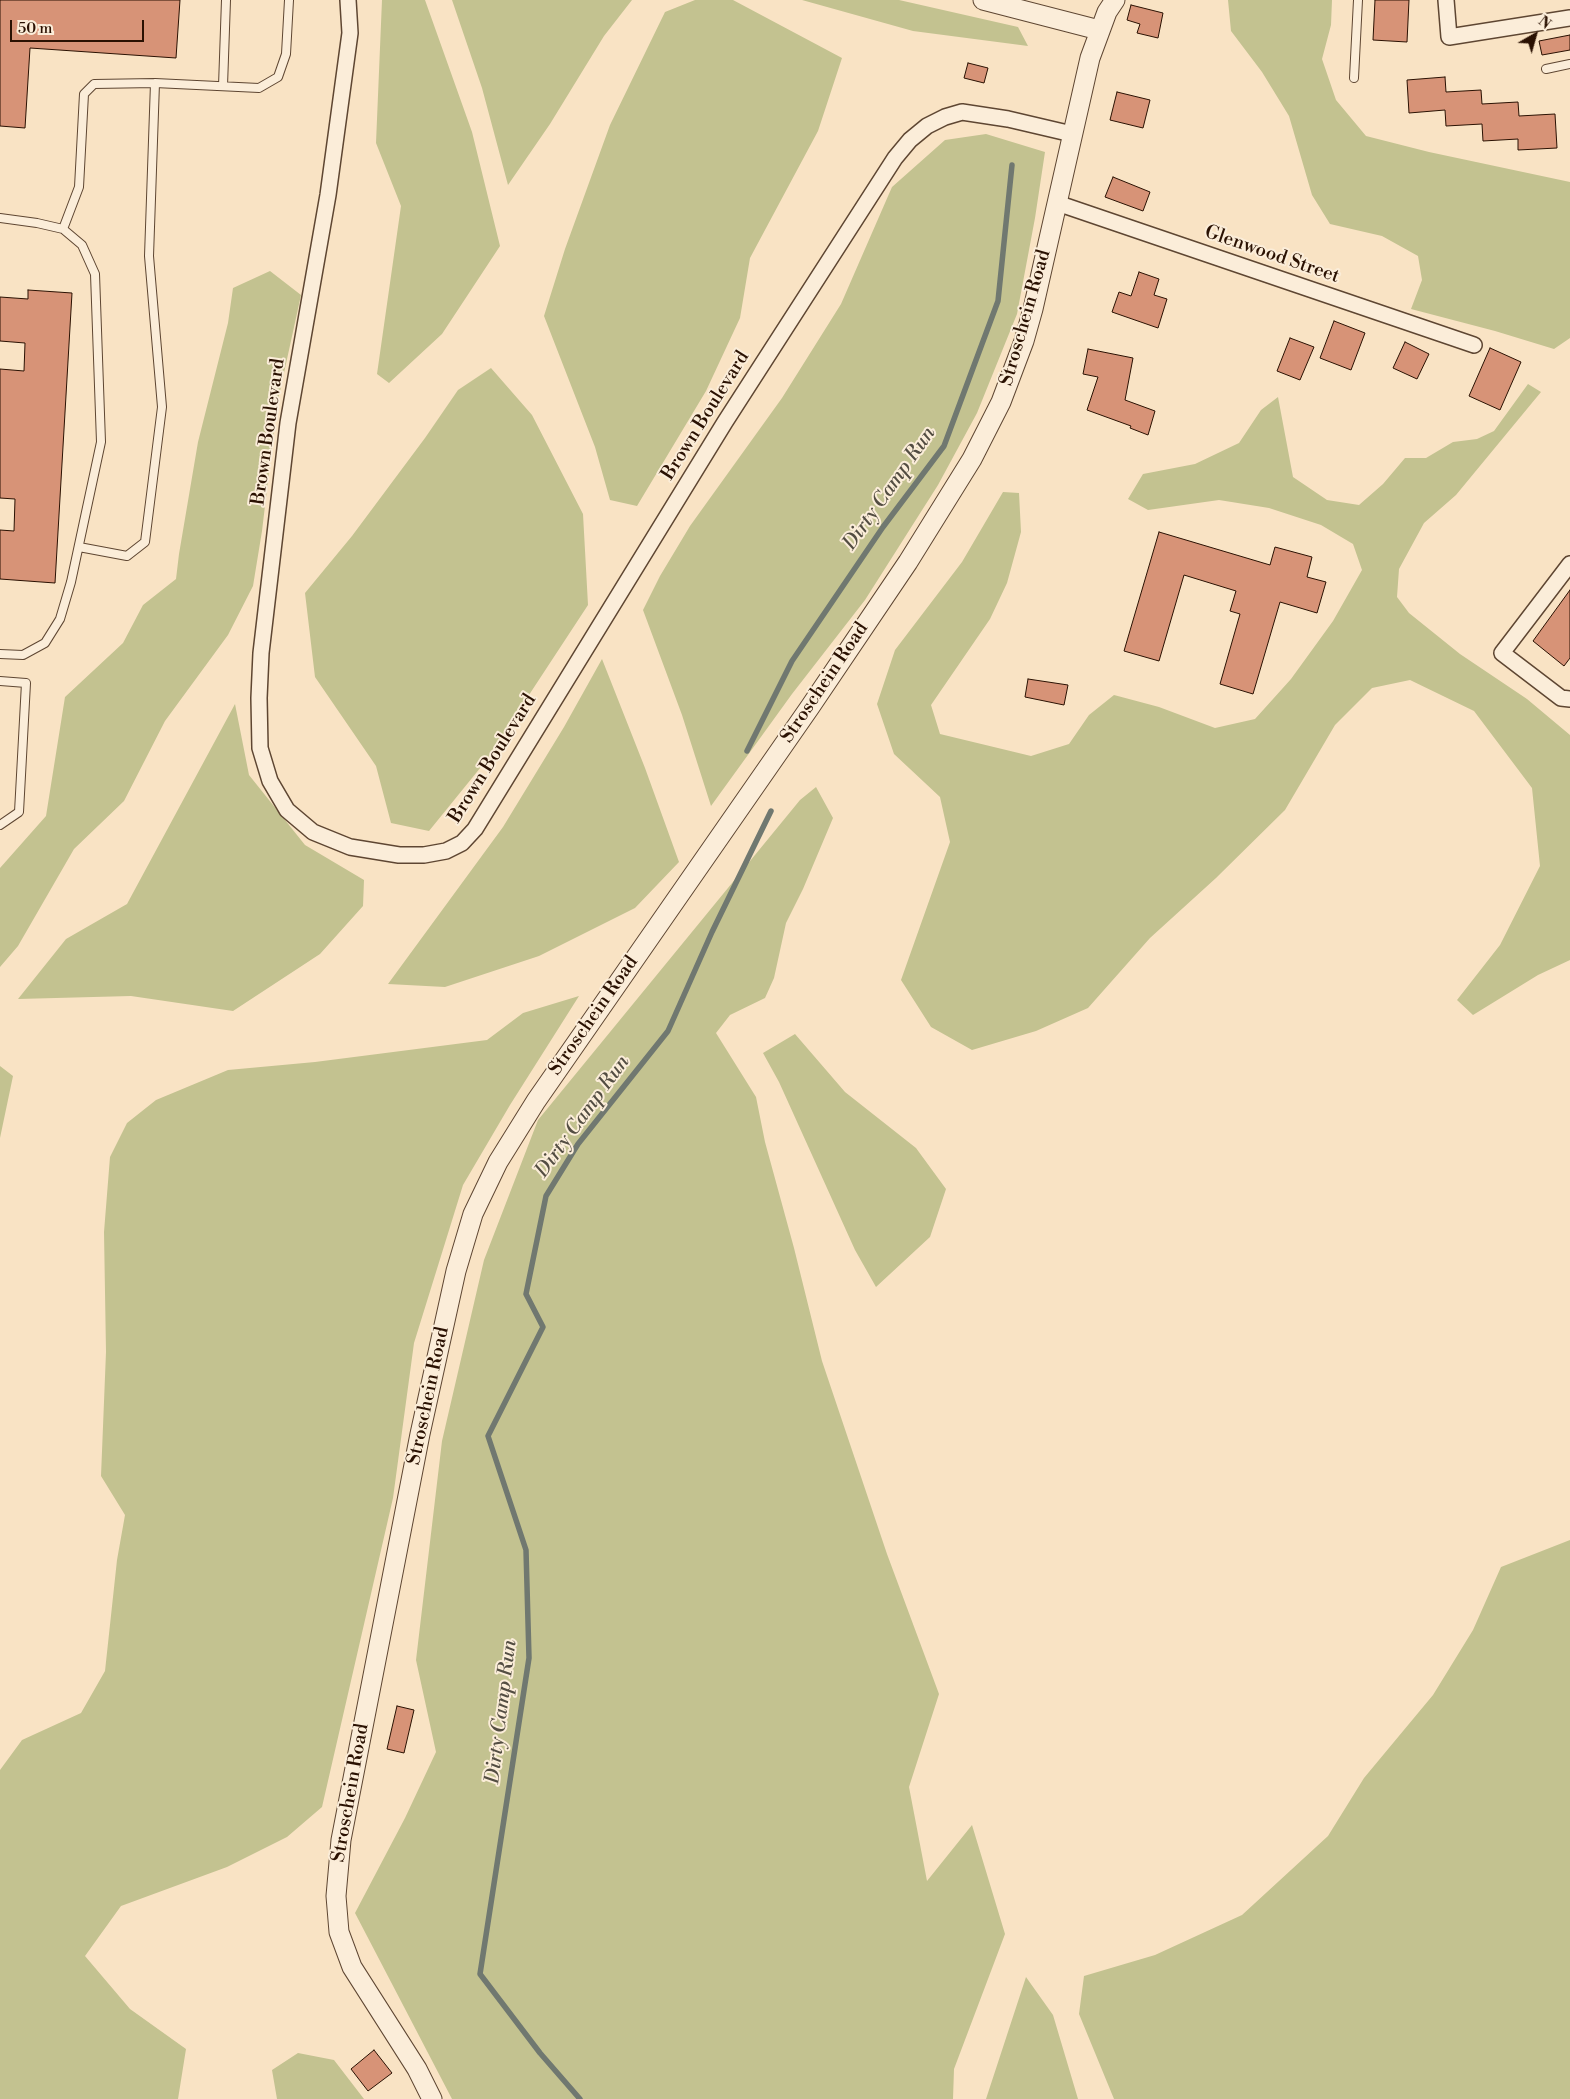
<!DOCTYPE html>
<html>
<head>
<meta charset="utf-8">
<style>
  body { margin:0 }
  #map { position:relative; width:1570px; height:2099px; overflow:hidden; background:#f9e3c4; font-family:"Libre Bodoni",serif }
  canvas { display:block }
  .north { position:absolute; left:1510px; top:10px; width:50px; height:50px; -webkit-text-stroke:4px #fbedd9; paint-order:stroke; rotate:38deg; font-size:14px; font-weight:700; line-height:20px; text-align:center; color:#2a1102 }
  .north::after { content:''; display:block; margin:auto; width:18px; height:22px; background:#2a1102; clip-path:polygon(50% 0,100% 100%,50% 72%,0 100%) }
  .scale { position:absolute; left:10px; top:20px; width:134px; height:22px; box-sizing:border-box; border:2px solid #2a1102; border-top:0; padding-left:6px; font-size:15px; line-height:18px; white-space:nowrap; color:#2a1102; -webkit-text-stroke:4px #fbedd9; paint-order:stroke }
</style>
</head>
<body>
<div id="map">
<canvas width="1570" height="2099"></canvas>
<div class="north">N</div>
<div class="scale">50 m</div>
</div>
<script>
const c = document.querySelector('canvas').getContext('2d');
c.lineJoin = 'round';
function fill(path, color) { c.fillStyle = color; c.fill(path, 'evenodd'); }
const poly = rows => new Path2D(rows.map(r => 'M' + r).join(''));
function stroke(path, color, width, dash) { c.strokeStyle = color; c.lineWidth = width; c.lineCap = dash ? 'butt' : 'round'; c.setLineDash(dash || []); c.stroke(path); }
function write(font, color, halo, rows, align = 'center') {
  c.font = font + ' "Libre Bodoni",serif'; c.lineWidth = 4; c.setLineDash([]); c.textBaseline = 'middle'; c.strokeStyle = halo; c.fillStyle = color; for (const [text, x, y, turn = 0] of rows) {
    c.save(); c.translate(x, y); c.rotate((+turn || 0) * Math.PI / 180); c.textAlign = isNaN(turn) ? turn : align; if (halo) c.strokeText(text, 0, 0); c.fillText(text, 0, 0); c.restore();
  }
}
const green = poly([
  [382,0,425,0,472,132,500,246,442,334,389,383,377,374,401,206,376,143],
  [452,0,632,0,604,36,550,124,508,185,482,88],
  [695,0,733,0,842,58,818,131,750,258,740,318,706,391,637,506,610,500,595,447,544,316,565,249,610,125,665,12],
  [802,0,899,0,1018,27,1028,46,913,31],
  [1228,0,1332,0,1331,25,1322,59,1336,100,1366,136,1429,152,1570,182,1570,338,1554,349,1495,331,1411,309,1422,280,1418,256,1382,236,1330,224,1312,195,1289,116,1262,72,1231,31],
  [986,134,1045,152,1035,218,1017,314,977,413,938,485,865,600,792,694,711,806,682,715,643,610,660,576,690,526,782,398,841,304,892,187,945,140],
  [270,271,301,295,277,405,262,531,253,586,228,635,165,721,124,801,74,849,18,946,0,967,0,868,46,816,65,697,123,643,143,605,176,579,179,554,198,442,228,323,233,288],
  [491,368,532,415,583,514,588,605,485,762,429,831,391,823,376,766,315,677,305,593,352,536,425,438,458,390],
  [1528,384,1541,392,1456,495,1424,523,1399,569,1397,597,1409,613,1460,654,1527,699,1570,735,1570,960,1538,975,1473,1015,1457,1000,1500,945,1540,866,1532,788,1474,711,1410,680,1372,688,1335,725,1285,810,1216,878,1150,938,1088,1008,1036,1031,972,1050,931,1027,901,980,950,842,940,797,894,754,877,704,895,650,962,562,1003,492,1019,493,1021,532,1007,583,990,619,931,705,940,734,1031,756,1069,744,1089,715,1114,695,1159,707,1215,728,1255,719,1291,679,1333,621,1362,570,1353,544,1321,525,1269,508,1219,500,1148,510,1128,499,1143,474,1195,464,1239,443,1261,410,1278,397,1293,477,1327,500,1359,505,1383,484,1405,458,1426,458,1453,442,1477,439,1494,431],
  [602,659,645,768,679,862,635,908,539,956,445,987,388,984,503,827,564,727],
  [235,704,249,775,305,845,364,880,363,906,320,954,233,1011,131,996,18,999,66,939,127,904],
  [816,787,833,818,803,889,786,923,774,978,765,998,730,1015,716,1033,756,1097,765,1142,794,1248,822,1361,887,1554,939,1694,909,1787,927,1881,972,1825,1005,1934,954,2069,953,2099,452,2099,355,1913,405,1818,436,1752,416,1660,442,1441,484,1260,538,1120,800,800],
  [579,996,510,1105,463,1185,414,1343,393,1498,322,1807,287,1837,227,1867,121,1906,85,1956,130,2009,186,2049,178,2099,0,2099,0,1770,22,1740,81,1713,105,1671,117,1560,125,1515,101,1476,106,1352,104,1232,110,1157,127,1123,156,1100,228,1070,315,1062,487,1040,523,1013],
  [795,1034,845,1092,916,1148,946,1189,930,1237,876,1287,855,1250,779,1082,763,1053],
  [0,1066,13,1076,0,1138],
  [1570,1540,1570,2099,1114,2099,1079,2014,1084,1976,1155,1955,1242,1915,1328,1836,1364,1778,1433,1695,1473,1630,1501,1567],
  [1026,1977,1053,2015,1078,2099,986,2099],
  [298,2053,334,2060,364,2099,277,2099,272,2070]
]);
const stream = poly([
  [747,751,792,661,883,527,944,446,998,301,1012,165],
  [580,2099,540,2053,480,1974,529,1658,526,1550,488,1436,543,1327,526,1294,546,1196,578,1144,668,1031,712,932,771,811]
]);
const building = poly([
  [0,0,180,0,176,58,30,48,25,128,0,126,0,0],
  [1375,0,1409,0,1407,42,1373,40,1375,0],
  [1131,5,1163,13,1158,38,1137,33,1140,24,1127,20,1131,5],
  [1570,35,1570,50,1542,55,1539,41,1570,35],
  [968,63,988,68,984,83,964,78,968,63],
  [1445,77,1446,92,1481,90,1482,104,1518,102,1519,116,1555,114,1557,148,1518,150,1518,139,1483,141,1482,124,1446,126,1445,110,1409,113,1407,80,1445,77],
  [1117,92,1150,100,1143,128,1110,120,1117,92],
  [1113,177,1150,192,1143,211,1105,197,1113,177],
  [1139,272,1159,279,1154,295,1167,299,1158,328,1112,312,1119,292,1131,296,1139,272],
  [28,290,72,293,55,583,0,579,0,530,14,531,15,499,0,498,0,369,24,371,25,343,0,341,0,297,28,299,28,290],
  [1334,321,1365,333,1351,370,1320,358,1334,321],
  [1290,338,1314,347,1300,380,1277,371,1290,338],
  [1405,342,1429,354,1417,379,1393,368,1405,342],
  [1490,348,1521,362,1500,410,1469,396,1490,348],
  [1088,349,1133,358,1125,400,1155,411,1148,435,1130,428,1131,426,1087,410,1098,377,1083,374,1088,349],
  [1159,532,1270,565,1275,547,1312,557,1307,577,1326,582,1317,613,1280,602,1253,694,1220,684,1240,614,1230,611,1236,591,1184,575,1159,661,1124,651,1159,532],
  [1570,590,1570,658,1564,666,1533,641,1570,590],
  [1028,679,1068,685,1064,705,1025,697,1028,679],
  [397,1706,414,1710,404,1753,387,1749,397,1706],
  [374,2050,392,2073,368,2091,351,2069,374,2050]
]);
const service = poly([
  [1546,69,1570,64],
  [1354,78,1358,0],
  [155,83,259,88,278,77,286,54,289,0],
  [223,86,226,0],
  [0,218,37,223,63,229,82,245,95,274,101,442,71,582,60,619,45,643,23,655,0,654],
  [63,229,79,187,84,94,94,84,155,83,149,256,162,407,145,542,127,556,79,547],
  [0,681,26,683,19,812,0,825]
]);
const minor = poly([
  [348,0,350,33,328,195,288,423,261,653,259,698,260,748,270,781,287,810,313,832,350,847,399,855,424,855,446,851,462,843,475,829,725,422,895,158,910,140,927,126,945,117,962,112,1008,119,1072,134],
  [1446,0,1449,37,1570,18],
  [1057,203,1474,345],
  [1570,564,1502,653,1561,698,1570,699]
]);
const tertiary = poly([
  [983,0,1099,30],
  [432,2099,417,2069,352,1967,339,1932,336,1896,341,1840,420,1434,456,1271,473,1214,498,1162,536,1101,810,707,908,562,972,459,1001,402,1024,341,1033,309,1090,58,1107,12,1115,0]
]);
const streetNames = [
  ["Glenwood Street",1272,255,19],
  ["Stroschein Road",1026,318,-74],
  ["Brown Boulevard",706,416,-58],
  ["Brown Boulevard",269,432,-82],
  ["Stroschein Road",825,683,-56],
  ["Brown Boulevard",493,759,-58],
  ["Stroschein Road",594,1016,-55],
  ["Stroschein Road",429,1396,-78],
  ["Stroschein Road",351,1793,-80]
];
const waterNames = [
  ["Dirty Camp Run",890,489,-55],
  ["Dirty Camp Run",583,1117,-54],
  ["Dirty Camp Run",502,1712,-83]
];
fill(green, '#c3c290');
stroke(stream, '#707870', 5.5);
fill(building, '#d79377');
stroke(building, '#2a1102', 1);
stroke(service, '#5e4632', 10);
stroke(minor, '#5e4632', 18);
stroke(tertiary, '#5e4632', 21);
stroke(service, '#fbedd9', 8);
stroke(minor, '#fbedd9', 15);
stroke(tertiary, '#fbedd9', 19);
write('19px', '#2a1102', '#fbedd9', streetNames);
write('italic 20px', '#534d42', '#fbedd9', waterNames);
</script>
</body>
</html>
